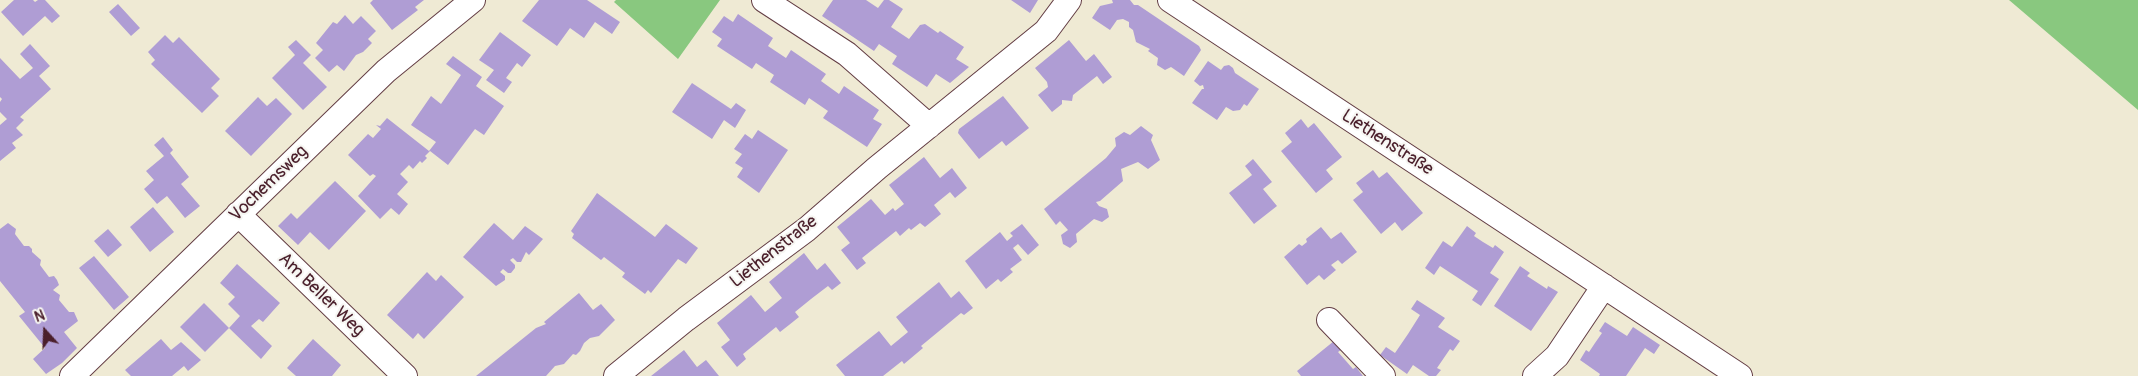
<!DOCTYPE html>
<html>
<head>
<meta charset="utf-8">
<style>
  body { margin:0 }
  #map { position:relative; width:2138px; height:376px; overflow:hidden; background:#efead4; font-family:Pangolin,sans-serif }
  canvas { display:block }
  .north { position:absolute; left:20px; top:306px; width:50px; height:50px; -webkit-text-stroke:4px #f6f6f2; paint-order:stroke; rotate:340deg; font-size:14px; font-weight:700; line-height:20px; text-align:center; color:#4a1f2b }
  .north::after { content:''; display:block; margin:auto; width:18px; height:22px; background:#4a1f2b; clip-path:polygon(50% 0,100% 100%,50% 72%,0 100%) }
</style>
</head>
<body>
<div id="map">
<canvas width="2138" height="376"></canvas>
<div class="north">N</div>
</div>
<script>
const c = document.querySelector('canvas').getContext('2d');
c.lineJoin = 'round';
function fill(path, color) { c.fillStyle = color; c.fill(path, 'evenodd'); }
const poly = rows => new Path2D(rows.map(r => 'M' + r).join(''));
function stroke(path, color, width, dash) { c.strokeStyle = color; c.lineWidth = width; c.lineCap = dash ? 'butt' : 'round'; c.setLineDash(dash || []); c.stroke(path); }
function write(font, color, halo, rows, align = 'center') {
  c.font = font + ' Pangolin,sans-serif'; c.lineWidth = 4; c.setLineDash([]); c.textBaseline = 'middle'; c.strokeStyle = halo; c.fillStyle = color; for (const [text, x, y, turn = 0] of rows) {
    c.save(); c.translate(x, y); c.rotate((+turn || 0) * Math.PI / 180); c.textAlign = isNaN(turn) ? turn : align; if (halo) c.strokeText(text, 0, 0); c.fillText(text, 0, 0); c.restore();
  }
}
const green = poly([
  [616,0,720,0,678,59,614,2],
  [2009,0,2138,0,2138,110]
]);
const building = poly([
  [14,0,33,0,35,2,38,0,45,0,60,16,52,23,45,16,23,36,1,12],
  [373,0,424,0,415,7,418,10,392,30,370,3],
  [539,0,587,0,620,22,612,34,595,22,584,38,570,28,557,46,522,21],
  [833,0,866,0,878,8,884,0,889,0,903,9,891,27,909,39,920,25,925,24,938,33,940,31,964,47,956,59,969,67,950,83,936,74,927,87,892,64,897,56,879,44,874,51,822,16],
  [1011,0,1038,0,1030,13],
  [1112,0,1130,0,1134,5,1138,5,1199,46,1201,50,1184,76,1171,67,1165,70,1157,65,1158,58,1148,51,1150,49,1136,42,1133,30,1129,27,1129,22,1123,19,1117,20,1110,30,1092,18,1100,6,1113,3],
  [118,4,140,28,131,36,109,12],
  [738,14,773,38,768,46,786,58,791,50,826,74,821,81,839,94,844,86,879,110,873,119,882,124,867,147,823,118,828,111,809,98,805,105,770,82,774,75,756,63,752,69,717,46,722,39,712,32,724,16,733,22],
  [345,15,353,24,361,16,376,31,368,39,372,43,363,52,356,55,344,71,337,65,329,72,315,58,323,50,316,43,333,22,337,24],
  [500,32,531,55,522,67,517,63,506,78,512,82,504,93,486,80,494,70,479,60],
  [165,35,173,43,179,37,220,79,211,88,219,96,202,113,151,64,155,60,148,52],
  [296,40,311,55,303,63,327,87,303,110,272,78,295,55,288,47],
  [1069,40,1086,61,1094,54,1112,77,1103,84,1097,76,1073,95,1072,101,1062,100,1062,104,1052,112,1038,95,1048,87,1047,82,1035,68],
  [30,44,50,66,39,76,51,89,20,117,24,120,16,128,23,135,12,143,16,148,0,161,0,125,7,119,0,112,0,102,2,99,0,97,0,58,20,79,33,68,20,54],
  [453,56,482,77,476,86,504,106,484,135,475,129,448,165,430,151,425,156,427,158,422,163,420,161,413,169,409,165,400,174,408,182,397,194,408,204,399,215,391,208,380,219,358,196,376,176,373,174,370,176,348,155,368,134,373,138,381,129,376,125,380,126,387,118,429,151,436,142,411,125,431,96,441,104,461,75,446,64],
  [1208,61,1221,70,1224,66,1229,65,1233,68,1235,73,1259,89,1247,106,1244,104,1240,110,1233,111,1226,107,1217,120,1192,103,1202,89,1204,89,1203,85,1200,86,1194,81],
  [692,83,731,109,736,103,746,110,735,128,724,120,712,139,672,112],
  [1003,96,1029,128,1006,146,1002,141,979,159,958,133,959,129],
  [258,97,267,106,276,98,292,114,251,156,225,131],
  [1301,119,1308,128,1314,123,1342,157,1326,170,1333,179,1316,193,1281,151,1292,142,1285,133],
  [1141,126,1153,135,1151,140,1160,160,1148,169,1138,162,1121,169,1123,181,1100,201,1096,202,1099,206,1107,209,1109,217,1102,222,1094,219,1076,234,1077,242,1070,248,1063,244,1061,235,1068,230,1060,221,1056,225,1044,209,1106,158,1116,146,1115,138,1124,132,1130,135],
  [758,130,788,150,759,193,737,177,743,168,735,163,742,154,734,149,745,134,752,139],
  [163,137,173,150,170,153,189,177,181,184,200,206,185,218,167,196,157,204,144,189,154,180,146,171,164,156,154,145],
  [924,157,940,178,952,168,967,188,955,198,950,192,934,205,941,214,925,227,920,223,911,230,909,228,900,236,896,231,862,258,866,263,857,270,841,250,850,243,837,227,871,199,885,215,893,208,895,211,904,204,889,185],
  [1253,159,1272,182,1263,189,1277,206,1254,224,1229,193,1252,175,1245,166],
  [1373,170,1379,178,1387,172,1423,213,1402,231,1395,222,1381,234,1353,200,1363,192,1356,183],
  [335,181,366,211,329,250,310,232,298,245,278,226,291,213,297,219],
  [597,193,655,237,666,224,698,248,686,264,678,259,651,293,648,290,645,294,622,277,625,273,604,257,601,260,572,238,574,234,571,231],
  [153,207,174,232,150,252,130,227],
  [8,223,16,229,15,234,24,246,29,246,32,249,32,252,41,260,40,265,49,277,54,276,57,280,59,285,53,290,60,295,59,300,69,312,74,312,78,321,64,332,77,348,62,363,46,374,33,359,45,348,19,316,25,312,0,281,0,229],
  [494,223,513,240,525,226,543,239,529,255,526,252,521,262,517,262,513,258,510,260,515,265,515,268,511,273,508,273,503,269,500,272,505,276,505,280,496,286,463,257],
  [1022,224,1039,245,1028,255,1018,244,1013,248,1022,260,1010,269,1013,272,1001,282,998,279,986,289,965,261,1000,232,1007,241,1013,236,1010,233],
  [1467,226,1476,233,1474,236,1483,242,1493,248,1495,245,1504,252,1490,273,1499,279,1481,306,1472,300,1478,291,1440,266,1434,275,1425,268,1443,241,1452,247],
  [1321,227,1331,239,1341,232,1357,252,1342,264,1338,260,1331,265,1336,270,1324,280,1319,275,1307,285,1284,257,1299,244,1302,246,1307,242,1306,239],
  [108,229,122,245,108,257,94,241],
  [804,253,817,270,825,263,841,283,832,290,828,286,811,299,795,312,799,317,789,325,780,332,776,327,743,354,746,359,737,367,721,347,730,340,717,323,751,295,765,312,782,298,769,282],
  [94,256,129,297,114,310,79,268],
  [237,264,280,303,263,322,259,319,251,326,272,346,261,359,229,328,240,316,228,304,235,297,220,283],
  [1520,266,1530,273,1527,276,1547,289,1548,286,1558,292,1531,331,1494,306],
  [427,272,436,281,441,275,464,297,424,339,418,333,413,339,387,315],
  [939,282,951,298,959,291,973,308,964,315,961,313,921,346,923,348,904,364,902,361,883,376,845,376,836,365,879,331,891,346,908,332,896,317],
  [579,293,593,310,601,304,615,320,599,336,590,338,584,343,580,351,576,355,573,354,564,364,555,366,546,376,476,376,536,328,546,324,544,322],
  [1417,300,1445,318,1438,327,1460,341,1453,351,1450,349,1437,368,1441,370,1436,376,1429,376,1413,365,1407,374,1380,355,1386,347,1395,353,1408,334,1420,315,1411,309],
  [204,303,229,328,205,352,180,327],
  [1605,322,1627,336,1633,327,1660,345,1654,354,1645,348,1626,376,1599,376,1600,374,1580,360,1586,350,1589,352,1595,343,1602,333,1599,331],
  [161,339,171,350,181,342,201,360,188,371,184,366,172,376,131,376,125,370],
  [313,339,341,365,332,376,296,376,287,368],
  [1334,341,1341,350,1338,352,1346,361,1353,369,1356,367,1363,376,1301,376,1297,371],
  [684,350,697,367,706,360,719,376,651,376]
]);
const minor = poly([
  [764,0,847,54,929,126],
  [1170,0,1740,376],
  [238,214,405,376],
  [1329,320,1383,376],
  [72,376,386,71,473,0],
  [616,376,686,319,807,229,877,168,1046,31,1069,0],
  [1535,376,1557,356,1604,286]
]);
const streetNames = [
  ["Liethenstraße",1387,143,33],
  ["Vochemsweg",269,184,-44],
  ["Liethenstraße",774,252,-38],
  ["Am Beller Weg",321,295,44]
];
fill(green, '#89c87f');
fill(building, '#af9dd4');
stroke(minor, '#633d44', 26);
stroke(minor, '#fff', 24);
write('18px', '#4a1f2b', '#f6f6f2', streetNames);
</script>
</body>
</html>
